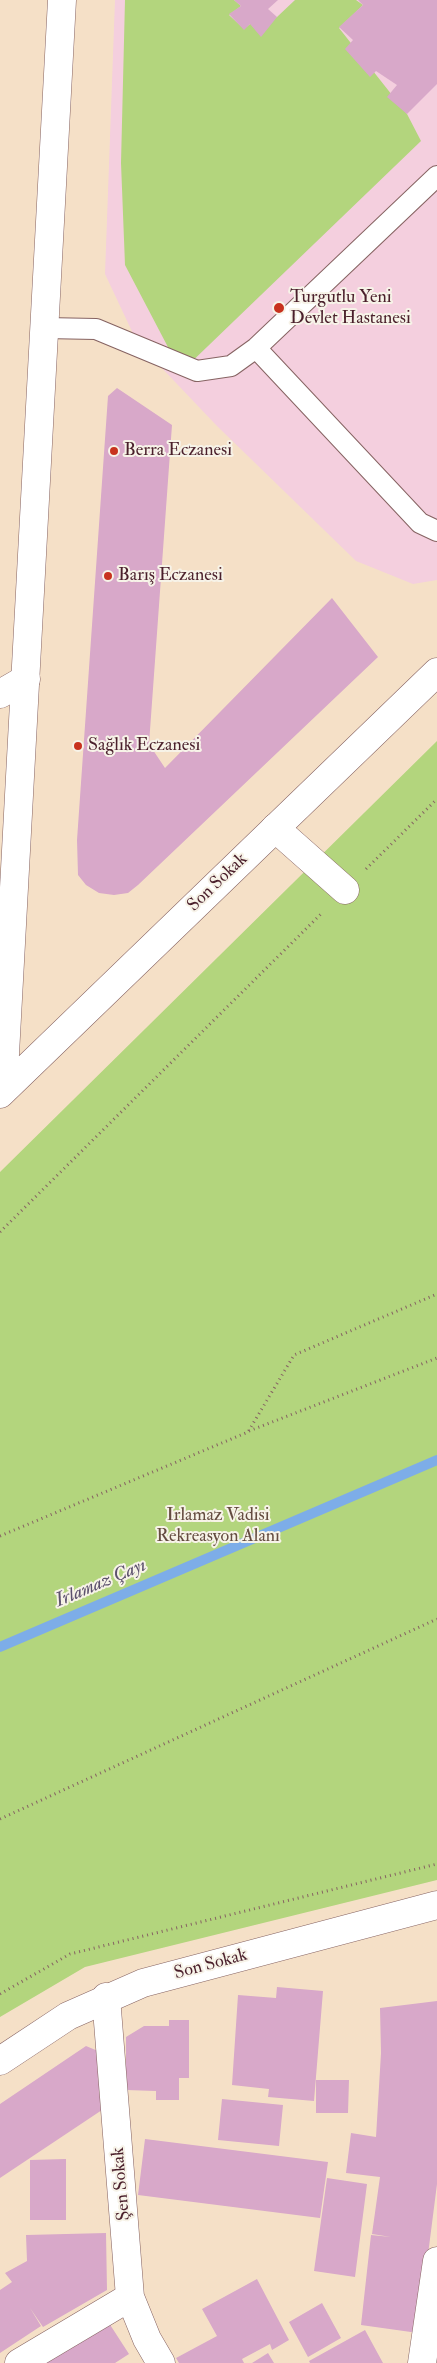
<!DOCTYPE html>
<html>
<head>
<meta charset="utf-8">
<style>
  body { margin:0 }
  canvas { display:block; background:#f5e0c7 }
</style>
</head>
<body>
<canvas width="437" height="2363"></canvas>
<script>
const c = document.querySelector('canvas').getContext('2d');
c.lineJoin = 'round';
function fill(path, color) { c.fillStyle = color; c.fill(path, 'evenodd'); }
const poly = rows => new Path2D(rows.map(r => 'M' + r).join(''));
function stroke(path, color, width, dash) { c.strokeStyle = color; c.lineWidth = width; c.lineCap = dash ? 'butt' : 'round'; c.setLineDash(dash || []); c.stroke(path); }
function write(font, color, halo, rows, align = 'center') {
  c.font = font + ' "IM FELL Double Pica",serif'; c.lineWidth = 4; c.setLineDash([]); c.textBaseline = 'middle'; c.strokeStyle = halo; c.fillStyle = color; for (const [text, x, y, turn = 0] of rows) {
    c.save(); c.translate(x, y); c.rotate((+turn || 0) * Math.PI / 180); c.textAlign = isNaN(turn) ? turn : align; if (halo) c.strokeText(text, 0, 0); c.fillText(text, 0, 0); c.restore();
  }
}
const built = poly([
  [115,0,437,0,437,580,413,584,356,561,217,426,137,342,105,274]
]);
const green = poly([
  [125,0,234,0,241,6,229,15,244,29,250,24,277,17,295,0,356,0,363,5,339,28,407,114,421,141,181,372,125,265,121,163],
  [437,741,437,1880,85,1967,0,2017,0,1172]
]);
const stream = poly([
  [0,1647,437,1460]
]);
const building = poly([
  [234,0,278,0,268,9,277,17,261,37,250,24,244,30,229,14,241,6],
  [358,0,437,0,437,84,407,114,387,97,397,85,376,71,370,77,345,49,353,40,339,27,363,5],
  [117,388,172,425,149,744,165,768,332,598,378,657,138,885,128,893,114,895,99,893,86,885,78,875,77,840,108,396],
  [277,1987,323,1991,314,2101,268,2097,269,2089,232,2085,238,1995,276,1998],
  [437,2001,437,2184,418,2333,361,2325,371,2235,391,2237,372,2234,380,2177,346,2173,351,2133,376,2137,381,2053,380,2008],
  [169,2020,189,2020,189,2078,179,2078,179,2100,156,2100,156,2091,126,2090,126,2037,144,2026,169,2026],
  [86,2046,98,2051,102,2110,0,2178,0,2104],
  [316,2080,349,2080,348,2113,316,2113],
  [222,2099,283,2105,279,2146,218,2140],
  [145,2139,328,2162,320,2218,138,2195],
  [66,2159,66,2220,30,2220,30,2160],
  [327,2178,367,2184,355,2277,314,2271],
  [106,2233,107,2290,43,2327,30,2308,41,2326,0,2353,0,2290,12,2282,5,2273,27,2261,26,2235],
  [257,2279,289,2340,272,2350,270,2344,242,2359,244,2363,179,2363,176,2358,217,2336,202,2309],
  [322,2303,341,2338,308,2357,289,2322],
  [107,2320,129,2354,115,2363,40,2363],
  [365,2330,383,2363,310,2363,309,2361],
  [268,2353,274,2363,252,2363]
]);
const path = poly([
  [366,869,437,799],
  [0,1232,323,912],
  [249,1431,437,1358],
  [0,1536,248,1432,294,1355,437,1294],
  [0,1819,437,1619],
  [0,1994,70,1954,437,1864]
]);
const lane = poly([
  [45,328,96,329,197,371,231,366,256,348,437,176],
  [256,348,420,523,437,531]
]);
const street = poly([
  [0,694,26,679],
  [275,828,345,890],
  [106,1997,130,2297,147,2339,161,2363],
  [19,2363,130,2297],
  [422,2363,437,2261]
]);
const secondary = poly([
  [3,1091,62,0],
  [0,1094,437,672],
  [0,2061,68,2016,143,1983,437,1905]
]);
const markers = [
  [279,308,6,"#c8321e"],
  [114,451,5,"#c8321e"],
  [108,576,5,"#c8321e"],
  [78,746,5,"#c8321e"]
];
const poiNames = [
  ["Turgutlu Yeni",290,298],
  ["Devlet Hastanesi",290,319],
  ["Berra Eczanesi",124,451],
  ["Barış Eczanesi",118,576],
  ["Sağlık Eczanesi",88,746]
];
const streetNames = [
  ["Son Sokak",218,883,-44],
  ["Son Sokak",211,1965,-15],
  ["Şen Sokak",122,2184,-95]
];
const parkNames = [
  ["Irlamaz Vadisi",218,1516],
  ["Rekreasyon Alanı",218,1537]
];
const waterNames = [
  ["Irlamaz Çayı",101,1584,-23]
];
fill(built, '#f4cfde');
fill(green, '#b3d57d');
stroke(stream, '#7dade8', 10);
fill(building, '#d8a8c9');
stroke(lane, '#866362', 22);
stroke(street, '#866362', 29);
stroke(secondary, '#866362', 29);
stroke(path, '#866362', 3, [1, 4]);
stroke(lane, '#fff', 20);
stroke(street, '#fff', 28);
stroke(secondary, '#fff', 28);
for (const [x, y, r, color] of markers) { const dot = new Path2D(); dot.arc(x, y, r, 0, 2 * Math.PI); c.fillStyle = color; c.fill(dot); stroke(dot, '#f7f3e8', 2); }
write('18px', '#4a1f2b', '#f7f3e8', poiNames, 'left');
write('18px', '#4a1f2b', '#f7f3e8', streetNames);
write('18px', '#644c40', '#f7f3e8', parkNames);
write('italic 19px', '#5c516d', '#f7f3e8', waterNames);
</script>
</body>
</html>
